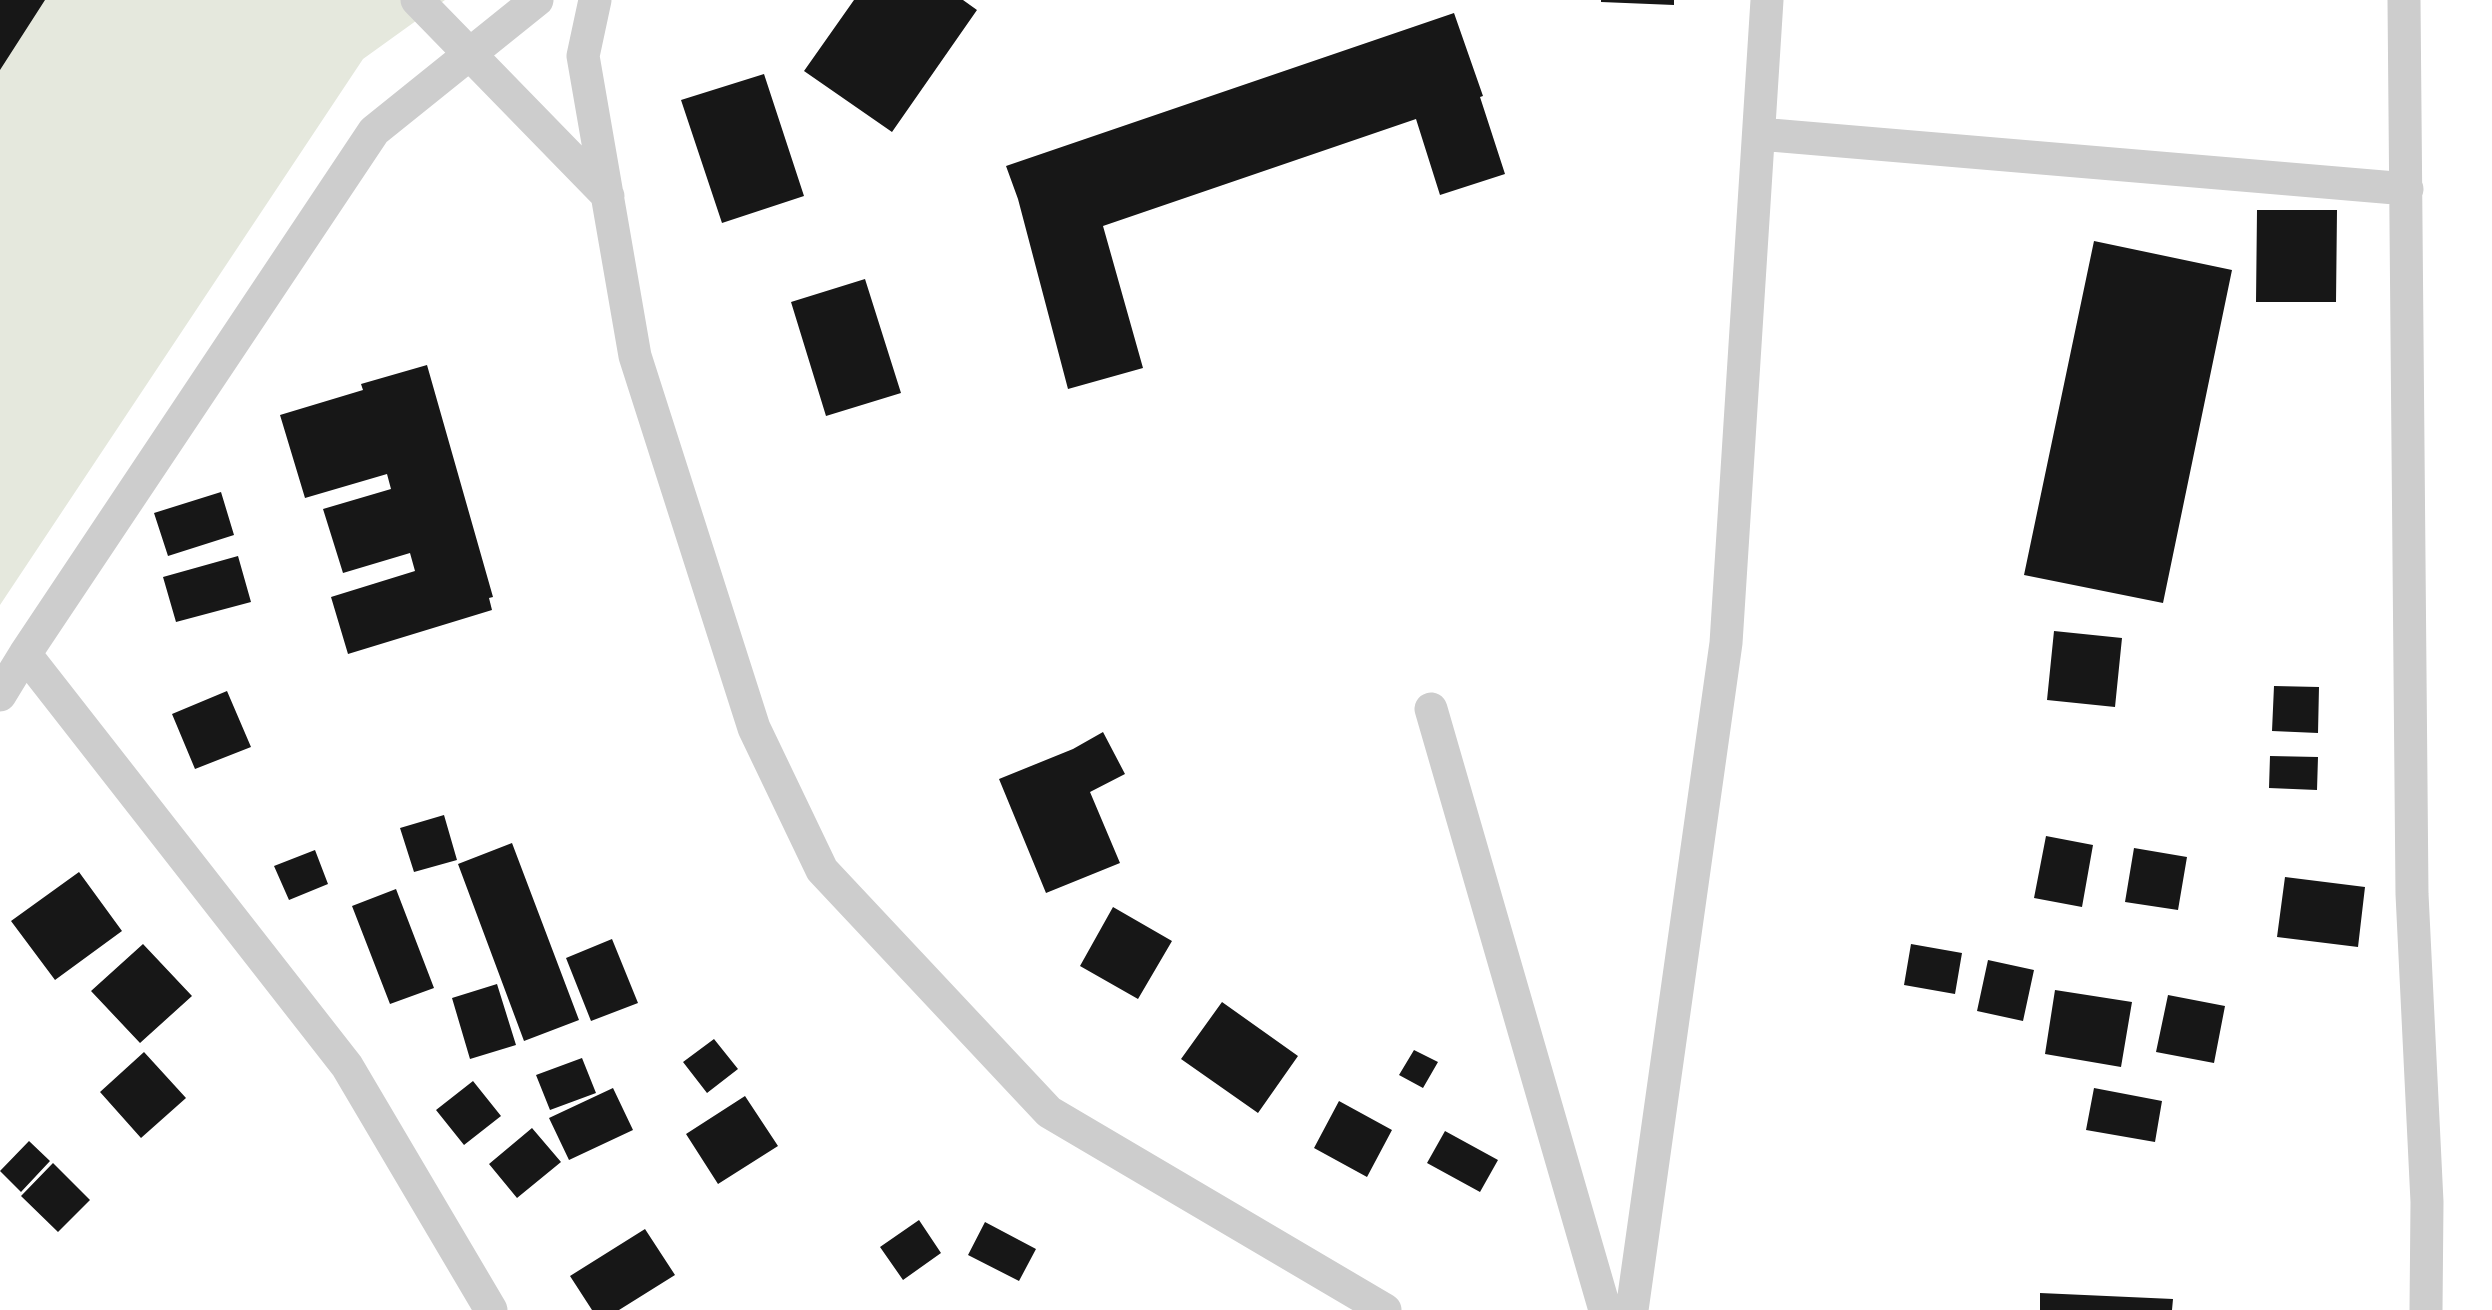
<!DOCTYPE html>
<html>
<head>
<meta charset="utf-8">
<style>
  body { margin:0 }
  canvas { display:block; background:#fff }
</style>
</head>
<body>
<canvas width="2492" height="1310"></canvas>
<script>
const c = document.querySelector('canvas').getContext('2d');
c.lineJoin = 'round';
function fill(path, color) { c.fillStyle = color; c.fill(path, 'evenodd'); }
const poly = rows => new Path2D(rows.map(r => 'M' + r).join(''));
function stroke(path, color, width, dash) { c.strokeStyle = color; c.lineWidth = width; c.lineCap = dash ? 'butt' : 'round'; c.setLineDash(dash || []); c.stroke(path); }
const green = poly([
  [0,0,445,0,363,59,0,605]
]);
const building = poly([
  [0,0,45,0,0,70],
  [854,0,963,0,977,10,892,132,804,71],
  [1601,0,1674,0,1674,5,1601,2],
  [1454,13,1483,96,1480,97,1505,174,1440,195,1416,119,1103,226,1143,368,1068,389,1018,199,1006,166],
  [764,74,804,196,722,223,681,100],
  [2257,210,2337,210,2336,302,2256,302],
  [2094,241,2232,270,2163,603,2024,575],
  [865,279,901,393,826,416,791,302],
  [427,365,493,597,489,598,492,610,348,654,331,597,415,571,410,553,343,573,323,509,391,489,387,474,305,498,280,415,363,390,361,384],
  [221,492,234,535,168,556,154,513],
  [238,556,251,602,176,622,163,577],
  [2054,631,2122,638,2115,707,2047,700],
  [2274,686,2319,687,2318,733,2272,731],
  [227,691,251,747,195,769,172,714],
  [1103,732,1125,774,1090,792,1120,863,1046,893,999,779,1073,749],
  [2270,756,2318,757,2317,790,2269,788],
  [444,815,457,860,414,872,400,828],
  [2046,836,2093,845,2082,907,2034,898],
  [512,843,579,1020,524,1041,458,864],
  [2134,848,2187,857,2178,910,2125,902],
  [315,850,328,884,289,900,274,866],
  [79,872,122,931,55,980,11,921],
  [2285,877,2365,887,2358,947,2277,937],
  [396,889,434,988,390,1004,352,906],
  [1113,907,1172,941,1138,999,1080,966],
  [612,939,638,1003,591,1021,566,958],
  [143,944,192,996,140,1043,91,991],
  [1911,944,1962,953,1955,994,1904,985],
  [1988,960,2034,970,2023,1021,1977,1011],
  [497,984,516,1045,470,1059,452,998],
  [2055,990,2132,1002,2121,1067,2045,1054],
  [2168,995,2225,1006,2214,1063,2156,1052],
  [1222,1002,1298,1056,1258,1113,1181,1059],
  [714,1039,738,1069,707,1093,683,1062],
  [1414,1050,1438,1062,1423,1088,1399,1075],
  [144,1052,186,1098,141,1138,100,1092],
  [582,1058,596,1093,550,1110,536,1075],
  [473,1081,501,1116,464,1145,436,1110],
  [613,1088,633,1130,569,1160,549,1118],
  [2094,1088,2162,1101,2155,1142,2086,1130],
  [745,1096,778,1146,718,1184,686,1134],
  [1339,1101,1392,1130,1367,1177,1314,1148],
  [532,1128,561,1162,517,1198,489,1164],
  [1445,1131,1498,1160,1480,1192,1427,1163],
  [29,1141,50,1161,21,1192,0,1171],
  [53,1163,90,1200,58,1232,21,1196],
  [919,1220,941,1253,903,1280,880,1247],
  [985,1222,1036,1249,1019,1281,968,1255],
  [645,1229,675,1275,619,1310,592,1310,570,1276],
  [2040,1293,2173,1299,2172,1310,2040,1310]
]);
const minor = poly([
  [417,0,608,196],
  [595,0,583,56,635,356,754,728,822,870,1049,1112,1385,1310],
  [2404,0,2412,894,2427,1202,2426,1310],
  [1759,134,2407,189],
  [25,654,374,131,537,0],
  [0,695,25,654,347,1066,491,1310],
  [1431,709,1605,1310],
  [1632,1310,1726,643,1767,0]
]);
fill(green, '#e5e8dd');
fill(building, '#171717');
stroke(minor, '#cdcdcd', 33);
</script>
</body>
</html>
